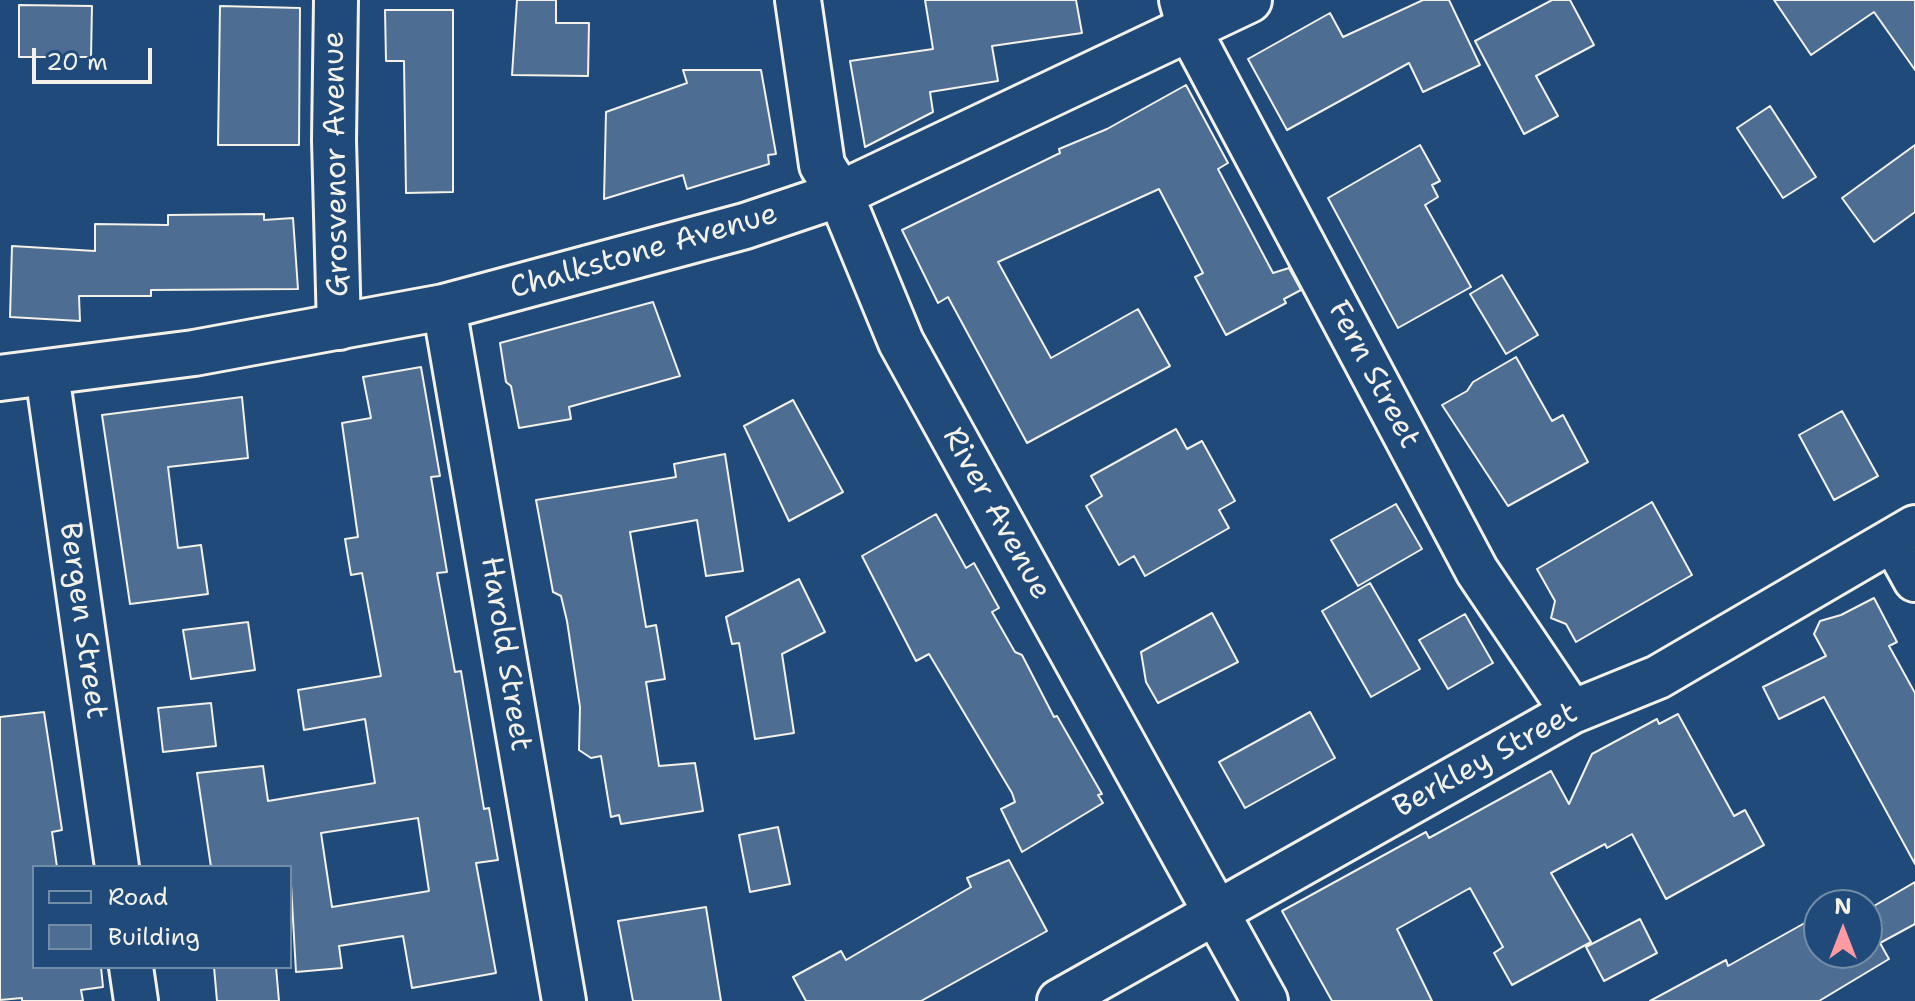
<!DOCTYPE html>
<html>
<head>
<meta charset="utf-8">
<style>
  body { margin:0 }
  #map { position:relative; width:1915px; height:1001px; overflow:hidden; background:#1f4a7a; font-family:"Shantell Sans",sans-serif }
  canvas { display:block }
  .legend { position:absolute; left:32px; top:865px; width:260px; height:104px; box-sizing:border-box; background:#1f4a7a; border:2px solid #748da6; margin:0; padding:10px 14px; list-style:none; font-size:24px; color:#f4f1e8 }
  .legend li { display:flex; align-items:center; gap:16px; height:40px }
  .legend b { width:40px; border:2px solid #748da6 }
  .north { position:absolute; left:1803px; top:889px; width:80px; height:80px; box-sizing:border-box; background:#1f4a7a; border:2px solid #748da6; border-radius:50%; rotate:0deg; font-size:22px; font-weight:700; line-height:32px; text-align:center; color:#f4f1e8 }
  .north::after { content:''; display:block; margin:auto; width:28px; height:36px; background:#ff9aa2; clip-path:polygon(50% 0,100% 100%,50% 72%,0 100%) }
  .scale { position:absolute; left:32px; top:48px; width:120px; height:36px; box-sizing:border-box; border:4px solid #f4f1e8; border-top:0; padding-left:10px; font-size:24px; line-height:28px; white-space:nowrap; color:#f4f1e8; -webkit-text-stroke:6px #1f4a7a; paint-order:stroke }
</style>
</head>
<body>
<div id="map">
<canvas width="1915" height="1001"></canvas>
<ul class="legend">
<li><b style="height:10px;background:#1f4a7a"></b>Road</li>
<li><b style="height:22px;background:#4d6e92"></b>Building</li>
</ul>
<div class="north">N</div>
<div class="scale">20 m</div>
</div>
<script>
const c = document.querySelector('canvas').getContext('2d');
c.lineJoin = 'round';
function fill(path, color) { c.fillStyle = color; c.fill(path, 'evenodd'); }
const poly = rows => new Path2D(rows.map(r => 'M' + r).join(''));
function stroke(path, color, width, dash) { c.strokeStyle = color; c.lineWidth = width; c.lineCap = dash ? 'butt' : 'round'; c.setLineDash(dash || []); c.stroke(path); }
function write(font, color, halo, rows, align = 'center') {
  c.font = font + ' "Shantell Sans",sans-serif'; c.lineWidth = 8; c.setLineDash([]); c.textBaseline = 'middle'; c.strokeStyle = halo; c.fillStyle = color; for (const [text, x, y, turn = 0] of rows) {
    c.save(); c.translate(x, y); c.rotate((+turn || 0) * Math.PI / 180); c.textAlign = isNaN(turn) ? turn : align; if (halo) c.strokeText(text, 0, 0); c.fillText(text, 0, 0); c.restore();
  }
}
const building = poly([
  [517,0,556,0,556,23,589,23,588,76,512,75,517,0],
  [925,0,1076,0,1082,33,992,46,998,81,930,92,933,112,865,147,850,61,933,49,925,0],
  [1423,0,1449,0,1480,65,1423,92,1409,63,1287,130,1248,59,1330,13,1343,37,1423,0],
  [1552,0,1570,0,1594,45,1536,76,1558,116,1524,134,1475,41,1552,0],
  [1774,0,1915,0,1915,70,1874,12,1811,55,1774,0],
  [19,5,92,6,91,57,19,57,19,5],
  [220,6,300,8,299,145,218,145,220,6],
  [385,10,453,10,453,192,406,193,404,61,386,61,385,10],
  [683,70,761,70,776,154,768,155,769,164,687,189,683,175,604,199,606,112,687,83,683,70],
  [1186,85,1228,163,1218,169,1273,273,1289,268,1301,290,1284,299,1286,303,1226,335,1195,277,1203,273,1159,189,998,262,1051,358,1138,309,1170,366,1027,443,948,297,938,303,902,230,1060,153,1059,149,1107,129,1186,85],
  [1770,106,1816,177,1783,198,1737,128,1770,106],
  [1420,145,1440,181,1432,185,1438,197,1425,205,1471,287,1398,328,1328,198,1420,145],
  [1915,145,1915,212,1874,242,1842,198,1915,145],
  [264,214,264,220,293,218,298,289,151,290,151,296,79,296,80,321,10,317,12,246,95,251,95,224,168,225,168,215,264,214],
  [1502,275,1538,335,1506,354,1470,294,1502,275],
  [653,302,680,376,569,407,571,419,519,428,511,386,506,382,500,343,653,302],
  [1516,357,1552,421,1563,415,1588,462,1508,506,1442,405,1467,391,1473,382,1516,357],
  [421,367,440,476,431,477,447,572,437,573,455,672,461,671,484,809,489,808,498,860,476,863,496,973,412,988,403,936,339,946,342,968,296,972,290,867,211,867,197,773,263,766,268,801,375,783,365,719,304,730,298,690,381,676,362,573,351,575,345,539,358,537,342,423,371,418,363,377,421,367],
  [418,818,429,891,332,907,321,833,418,818],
  [242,397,248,458,168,467,178,548,201,545,208,594,130,604,102,415,242,397],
  [793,400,843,492,789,521,744,426,793,400],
  [1842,411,1878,476,1834,500,1799,435,1842,411],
  [1176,429,1187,449,1202,441,1235,501,1219,510,1229,528,1145,576,1134,556,1119,565,1086,506,1102,496,1091,476,1176,429],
  [725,454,743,571,706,576,697,520,630,532,646,627,656,625,665,679,646,682,659,766,695,763,703,811,621,824,619,815,611,817,601,756,591,758,579,750,580,707,567,621,561,596,553,592,536,500,676,477,674,464,725,454],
  [1652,502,1692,575,1576,642,1566,624,1551,618,1555,601,1537,569,1652,502],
  [1396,504,1422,549,1358,586,1331,540,1396,504],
  [936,514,966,568,974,563,999,608,992,612,1015,652,1022,655,1054,717,1057,716,1102,794,1098,795,1103,803,1022,852,1001,809,1015,802,1012,793,929,654,916,661,862,556,936,514],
  [799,579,825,632,782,654,794,733,755,739,739,643,732,644,726,617,799,579],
  [1370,583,1420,669,1371,697,1322,611,1370,583],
  [1874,598,1897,642,1889,646,1915,693,1915,864,1824,697,1779,719,1763,687,1826,656,1814,634,1820,621,1841,615,1874,598],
  [1212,613,1238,662,1158,703,1146,682,1141,652,1212,613],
  [1465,614,1493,663,1448,689,1419,640,1465,614],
  [248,622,255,670,191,679,183,630,248,622],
  [211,703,216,746,163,752,158,708,211,703],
  [44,712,62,830,52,832,57,867,34,867,34,967,101,967,103,987,81,990,83,1001,22,1001,22,998,0,1000,0,717,44,712],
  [1310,712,1335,758,1245,808,1219,762,1310,712],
  [1678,714,1734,816,1745,810,1764,845,1666,899,1632,834,1607,848,1605,844,1551,873,1591,942,1512,985,1494,953,1503,947,1470,888,1397,929,1432,1001,1332,1001,1282,911,1426,832,1429,838,1551,771,1569,804,1592,754,1657,719,1659,724,1678,714],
  [778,827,790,884,750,892,739,835,778,827],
  [1009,860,1047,931,921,1001,806,1001,793,977,841,951,846,960,971,887,967,878,1009,860],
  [1915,882,1915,924,1880,943,1889,959,1819,1001,1650,1001,1726,960,1728,966,1819,915,1819,953,1867,953,1867,910,1915,882],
  [706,907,721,1001,633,1001,618,921,706,907],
  [1640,919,1657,953,1604,981,1586,947,1640,919],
  [214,967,276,967,279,1001,217,1001,214,967]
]);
const street = poly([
  [336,0,334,140,339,328],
  [1181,0,1189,29,1477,571,1572,712],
  [444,307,564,1001],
  [47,374,117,867],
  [1893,540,1915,580],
  [131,967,136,1001],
  [1059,1001,1572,712,1658,677,1915,527]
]);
const secondary = poly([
  [798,0,822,165,840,194,901,342,1265,1001],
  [0,378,194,353,444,307,745,226,840,194,1249,0]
]);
const streetNames = [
  ["Grosvenor Avenue",337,164,-91],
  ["Chalkstone Avenue",644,252,-16],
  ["Fern Street",1373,375,62],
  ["River Avenue",996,514,61],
  ["Bergen Street",82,621,82],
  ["Harold Street",505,654,81],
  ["Berkley Street",1486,761,-29]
];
fill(building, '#4d6e92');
stroke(building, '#f4f1e8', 2);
stroke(street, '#f4f1e8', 48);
stroke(secondary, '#f4f1e8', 50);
stroke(street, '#1f4a7a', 42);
stroke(secondary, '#1f4a7a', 44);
write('30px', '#f4f1e8', '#1f4a7a', streetNames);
</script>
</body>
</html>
